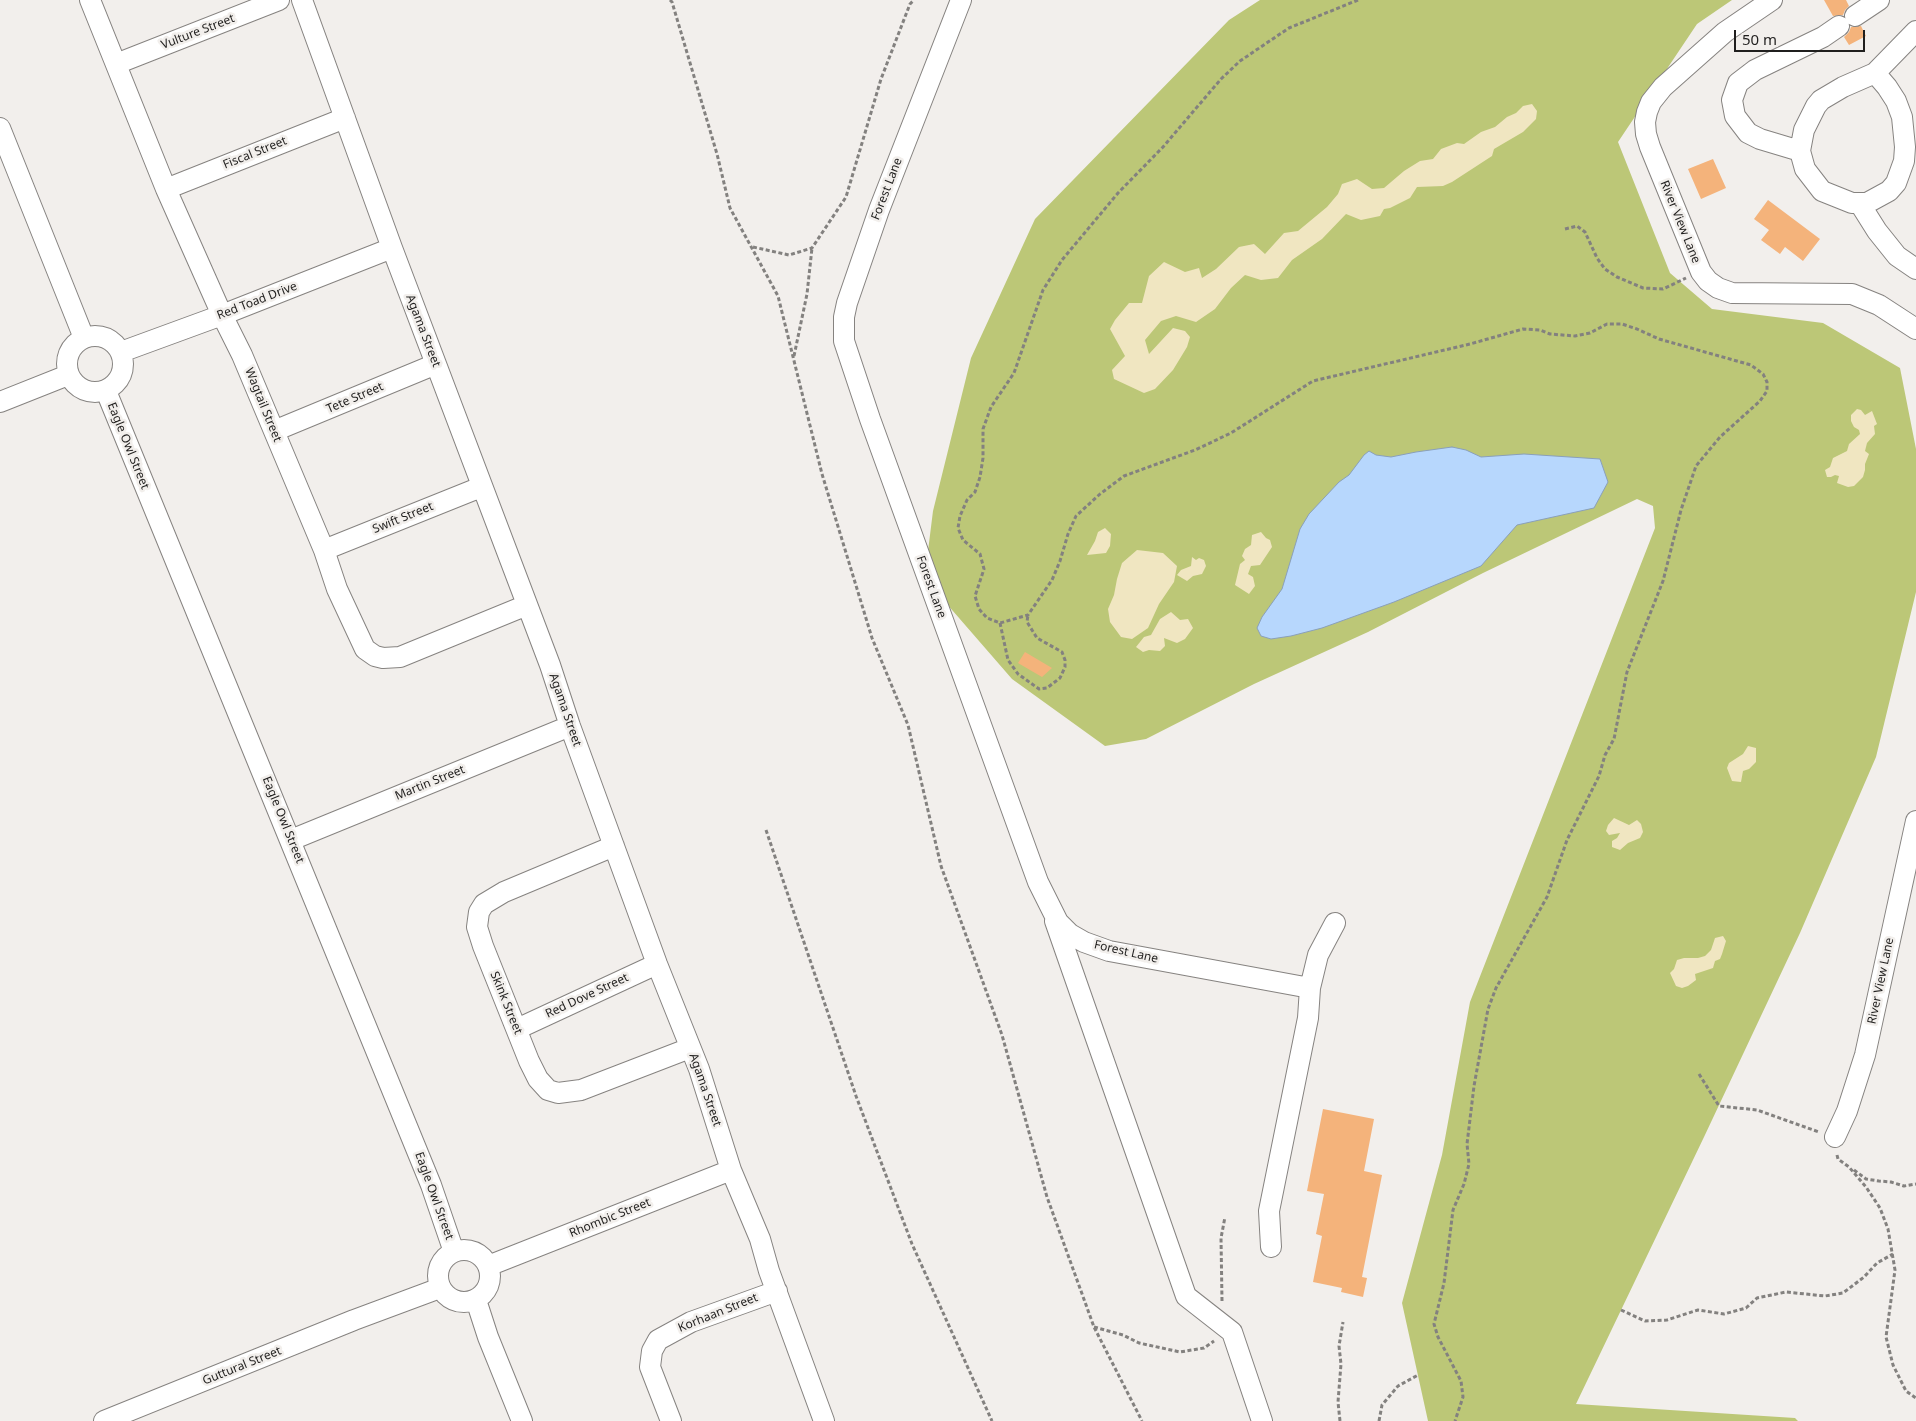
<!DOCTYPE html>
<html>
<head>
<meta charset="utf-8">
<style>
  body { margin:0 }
  #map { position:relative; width:1916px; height:1421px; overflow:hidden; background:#f2efec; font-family:"Noto Sans",sans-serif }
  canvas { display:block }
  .scale { position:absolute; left:1734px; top:30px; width:131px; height:22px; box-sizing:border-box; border:2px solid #201f1e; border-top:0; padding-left:6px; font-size:15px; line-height:18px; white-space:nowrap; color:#201f1e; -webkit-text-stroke:4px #f2efec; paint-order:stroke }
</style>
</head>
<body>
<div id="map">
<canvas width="1916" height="1421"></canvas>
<div class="scale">50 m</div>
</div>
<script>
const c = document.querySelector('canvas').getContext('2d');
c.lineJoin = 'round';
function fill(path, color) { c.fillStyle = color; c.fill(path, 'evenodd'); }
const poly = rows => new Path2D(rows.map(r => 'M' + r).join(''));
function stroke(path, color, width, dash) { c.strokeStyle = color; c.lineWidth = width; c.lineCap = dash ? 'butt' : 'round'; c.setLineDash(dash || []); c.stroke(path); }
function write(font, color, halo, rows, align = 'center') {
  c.font = font + ' "Noto Sans",sans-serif'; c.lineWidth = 5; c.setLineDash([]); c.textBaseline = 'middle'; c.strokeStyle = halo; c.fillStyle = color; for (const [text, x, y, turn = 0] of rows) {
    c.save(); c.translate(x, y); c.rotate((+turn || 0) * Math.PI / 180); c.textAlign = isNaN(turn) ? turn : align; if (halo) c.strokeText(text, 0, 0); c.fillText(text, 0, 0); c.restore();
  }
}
const green = poly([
  [1260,0,1732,0,1697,24,1618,142,1670,273,1712,309,1823,323,1900,368,1916,449,1916,592,1876,757,1800,933,1704,1137,1576,1404,1795,1418,1798,1421,1428,1421,1402,1303,1442,1155,1470,1002,1655,528,1653,506,1637,499,1483,573,1368,632,1254,684,1146,739,1105,746,1012,679,946,603,928,551,933,511,971,358,1035,219,1229,20]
]);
const sand = poly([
  [1532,104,1537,111,1536,119,1523,132,1494,149,1492,156,1452,182,1443,186,1417,187,1410,198,1390,208,1384,209,1380,216,1361,220,1346,214,1322,239,1292,260,1278,278,1261,280,1245,275,1231,288,1215,309,1196,322,1176,316,1161,321,1145,340,1149,354,1173,328,1185,331,1190,337,1187,347,1173,370,1155,389,1144,393,1114,379,1112,370,1125,356,1110,329,1115,320,1129,303,1142,303,1149,276,1164,262,1185,272,1199,268,1202,278,1216,269,1239,247,1254,244,1265,254,1284,233,1298,231,1327,207,1338,194,1342,184,1357,179,1372,189,1384,188,1404,171,1420,161,1433,159,1441,149,1457,143,1464,144,1481,132,1495,127,1507,117,1516,113,1523,106],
  [1857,409,1861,410,1865,415,1872,411,1877,424,1874,426,1875,434,1867,443,1865,451,1869,454,1865,464,1865,470,1863,477,1854,486,1848,487,1837,483,1839,476,1835,475,1831,477,1827,477,1825,470,1830,467,1833,458,1847,451,1849,444,1860,434,1859,430,1854,427,1851,421,1851,415],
  [1105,528,1111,534,1110,546,1106,553,1087,555,1095,541,1098,532],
  [1261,532,1266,538,1270,540,1272,547,1260,565,1251,566,1248,574,1253,577,1255,586,1249,594,1235,585,1240,564,1245,560,1242,556,1245,549,1251,545,1252,535],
  [1137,550,1163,553,1177,566,1174,582,1159,604,1148,628,1132,639,1121,637,1110,622,1108,609,1114,595,1117,579,1122,563],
  [1192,557,1196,560,1199,558,1204,560,1206,566,1202,574,1193,576,1187,581,1177,575,1181,570,1191,566],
  [1171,612,1180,620,1188,619,1193,628,1185,639,1177,643,1164,638,1165,646,1160,651,1149,650,1143,652,1136,647,1144,637,1151,635,1160,619],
  [1748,746,1756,748,1756,762,1749,769,1743,771,1741,782,1732,781,1727,768,1729,763,1743,754],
  [1614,818,1629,825,1637,820,1641,824,1643,832,1640,838,1628,843,1620,850,1612,847,1612,841,1617,838,1620,833,1609,835,1606,831,1608,825],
  [1723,936,1726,941,1722,954,1720,959,1715,961,1713,968,1695,974,1696,980,1688,986,1682,988,1676,986,1670,973,1674,969,1677,960,1684,958,1698,958,1705,956,1711,950,1715,938]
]);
const water = poly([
  [1452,447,1466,450,1481,457,1524,454,1600,459,1608,482,1594,508,1517,525,1481,566,1394,602,1322,628,1291,636,1271,639,1261,636,1257,628,1262,617,1282,589,1300,529,1309,514,1339,482,1349,475,1364,455,1369,451,1376,455,1391,457,1416,452,1452,447]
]);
const building = poly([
  [1824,0,1846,0,1849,6,1845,10,1843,15,1833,16],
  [1861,26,1866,36,1849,45,1844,37,1849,32,1851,27],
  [1713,159,1726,188,1701,199,1688,169],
  [1768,200,1820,239,1803,261,1785,247,1780,254,1761,240,1769,230,1754,219],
  [1025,652,1052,668,1042,677,1018,663],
  [1323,1109,1374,1119,1364,1171,1382,1175,1362,1277,1367,1278,1363,1297,1341,1292,1342,1288,1313,1282,1322,1236,1316,1234,1324,1194,1307,1191]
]);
const path = poly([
  [670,0,672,2,717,154,730,208,778,296,822,474,872,638,908,725,941,866,1002,1035,1047,1197,1094,1327,1142,1421],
  [1358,0,1289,28,1240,61,1221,79,1163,147,1118,193,1062,260,1043,290,1014,373,991,407,983,429,983,458,980,477,975,492,967,500,960,516,958,528,963,540,980,554,984,569,975,596,979,609,987,618,1000,623,1028,615,1052,580,1060,561,1068,534,1076,516,1100,494,1124,476,1195,450,1231,433,1313,381,1470,344,1523,329,1540,330,1550,334,1575,336,1590,333,1607,324,1622,324,1637,329,1659,339,1751,365,1763,374,1767,382,1767,391,1760,401,1720,437,1696,466,1681,510,1663,581,1627,672,1614,739,1605,755,1599,776,1567,840,1547,897,1496,988,1488,1009,1474,1086,1467,1144,1469,1164,1464,1184,1453,1210,1444,1283,1434,1324,1438,1337,1461,1381,1463,1397,1455,1421],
  [1565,229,1577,226,1585,232,1597,258,1605,269,1617,277,1643,288,1663,289,1686,278],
  [753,247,789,255,812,248,846,197,881,79,910,4,914,0],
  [794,356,807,294,812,248],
  [1000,623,1008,660,1018,674,1039,689,1047,688,1060,678,1065,667,1065,660,1062,652,1037,638,1027,622,1028,615],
  [766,830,856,1096,912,1244,992,1421],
  [1699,1074,1719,1106,1757,1110,1819,1132],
  [1837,1155,1838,1159,1849,1167,1866,1187,1880,1208,1888,1229,1895,1270,1886,1337,1893,1365,1906,1391,1916,1398],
  [1854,1170,1866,1179,1879,1181,1891,1182,1904,1186,1916,1184],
  [1222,1301,1221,1238,1225,1217],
  [1621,1310,1645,1321,1667,1320,1698,1310,1724,1314,1746,1308,1757,1298,1786,1292,1825,1296,1843,1293,1864,1277,1877,1263,1893,1254],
  [1094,1327,1123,1335,1139,1343,1180,1352,1204,1348,1214,1341],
  [1340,1421,1338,1402,1341,1364,1339,1346,1343,1322],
  [1379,1421,1382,1405,1398,1386,1418,1375]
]);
const minor = poly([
  [90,0,166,189,222,315,242,355,324,550,337,589,365,649,375,656,383,658,400,657,527,605],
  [302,0,392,248,550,665,570,726,657,964,699,1069,731,1170,760,1239,769,1271,824,1421],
  [961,0,879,210,847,303,844,317,844,341,870,419,1038,882,1058,922,1070,934,1084,942,1109,951,1310,988],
  [1772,0,1725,32,1663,87,1651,102,1647,112,1645,122,1646,134,1650,147,1701,272,1708,281,1718,288,1732,293,1852,294,1879,305,1916,329],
  [1855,16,1879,0],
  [116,64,279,0],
  [1875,73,1887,87,1896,101,1902,117,1905,147,1904,161,1896,183,1889,191,1867,203,1852,203,1822,191,1805,169,1800,151,1804,130,1816,106,1821,100,1843,87,1875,73,1916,31],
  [0,128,84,338],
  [1800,151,1760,139,1748,133,1735,116,1732,100,1738,83,1755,70,1823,37,1839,26],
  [166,189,345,118],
  [1860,204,1877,231,1897,256,1916,269],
  '67 364a28 28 0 1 1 56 0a28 28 0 1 1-56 0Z',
  [121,352,222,315,392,248],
  [106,391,431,1185,454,1252],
  [0,402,68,375],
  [274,431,436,364],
  [324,550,481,487],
  [291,840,570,726],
  [614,846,504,892,484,904,479,912,477,927,483,946,529,1061,538,1079,548,1090,558,1093,581,1090,690,1048],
  [1055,921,1186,1296,1232,1332,1262,1421],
  [517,1029,657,964],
  [1835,1137,1847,1111,1865,1055,1916,821],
  [1271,1247,1269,1211,1308,1018,1310,988,1318,955,1335,923],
  '438 1276a26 26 0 1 1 52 0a26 26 0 1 1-52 0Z',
  [488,1266,731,1170],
  [476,1300,488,1337,522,1421],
  [104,1421,354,1320,440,1288],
  [671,1421,650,1367,652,1351,658,1340,691,1322,777,1291]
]);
const streetNames = [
  ["Vulture Street",198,32,-21],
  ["Fiscal Street",255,153,-22],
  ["Forest Lane",887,189,-69],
  ["River View Lane",1680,222,68],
  ["Red Toad Drive",257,301,-21],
  ["Agama Street",423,331,69],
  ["Tete Street",355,398,-23],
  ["Wagtail Street",263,405,68],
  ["Eagle Owl Street",128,446,68],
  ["Swift Street",403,518,-22],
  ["Forest Lane",931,587,70],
  ["Agama Street",565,710,71],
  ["Martin Street",430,783,-22],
  ["Eagle Owl Street",283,820,68],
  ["Forest Lane",1126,952,13],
  ["River View Lane",1881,981,-78],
  ["Red Dove Street",587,996,-25],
  ["Skink Street",506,1003,68],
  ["Agama Street",705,1090,71],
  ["Eagle Owl Street",434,1196,70],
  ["Rhombic Street",610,1218,-22],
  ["Korhaan Street",718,1313,-22],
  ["Guttural Street",242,1366,-22]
];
fill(green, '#bcc777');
fill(sand, '#f0e6c1');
fill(water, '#b7d7fd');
stroke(water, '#8aa0ba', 1);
fill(building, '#f4b37b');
stroke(minor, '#868380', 22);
stroke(path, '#83817f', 3, [4, 2.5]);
stroke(minor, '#fff', 20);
write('12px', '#201f1e', '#f2efec', streetNames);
</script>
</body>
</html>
